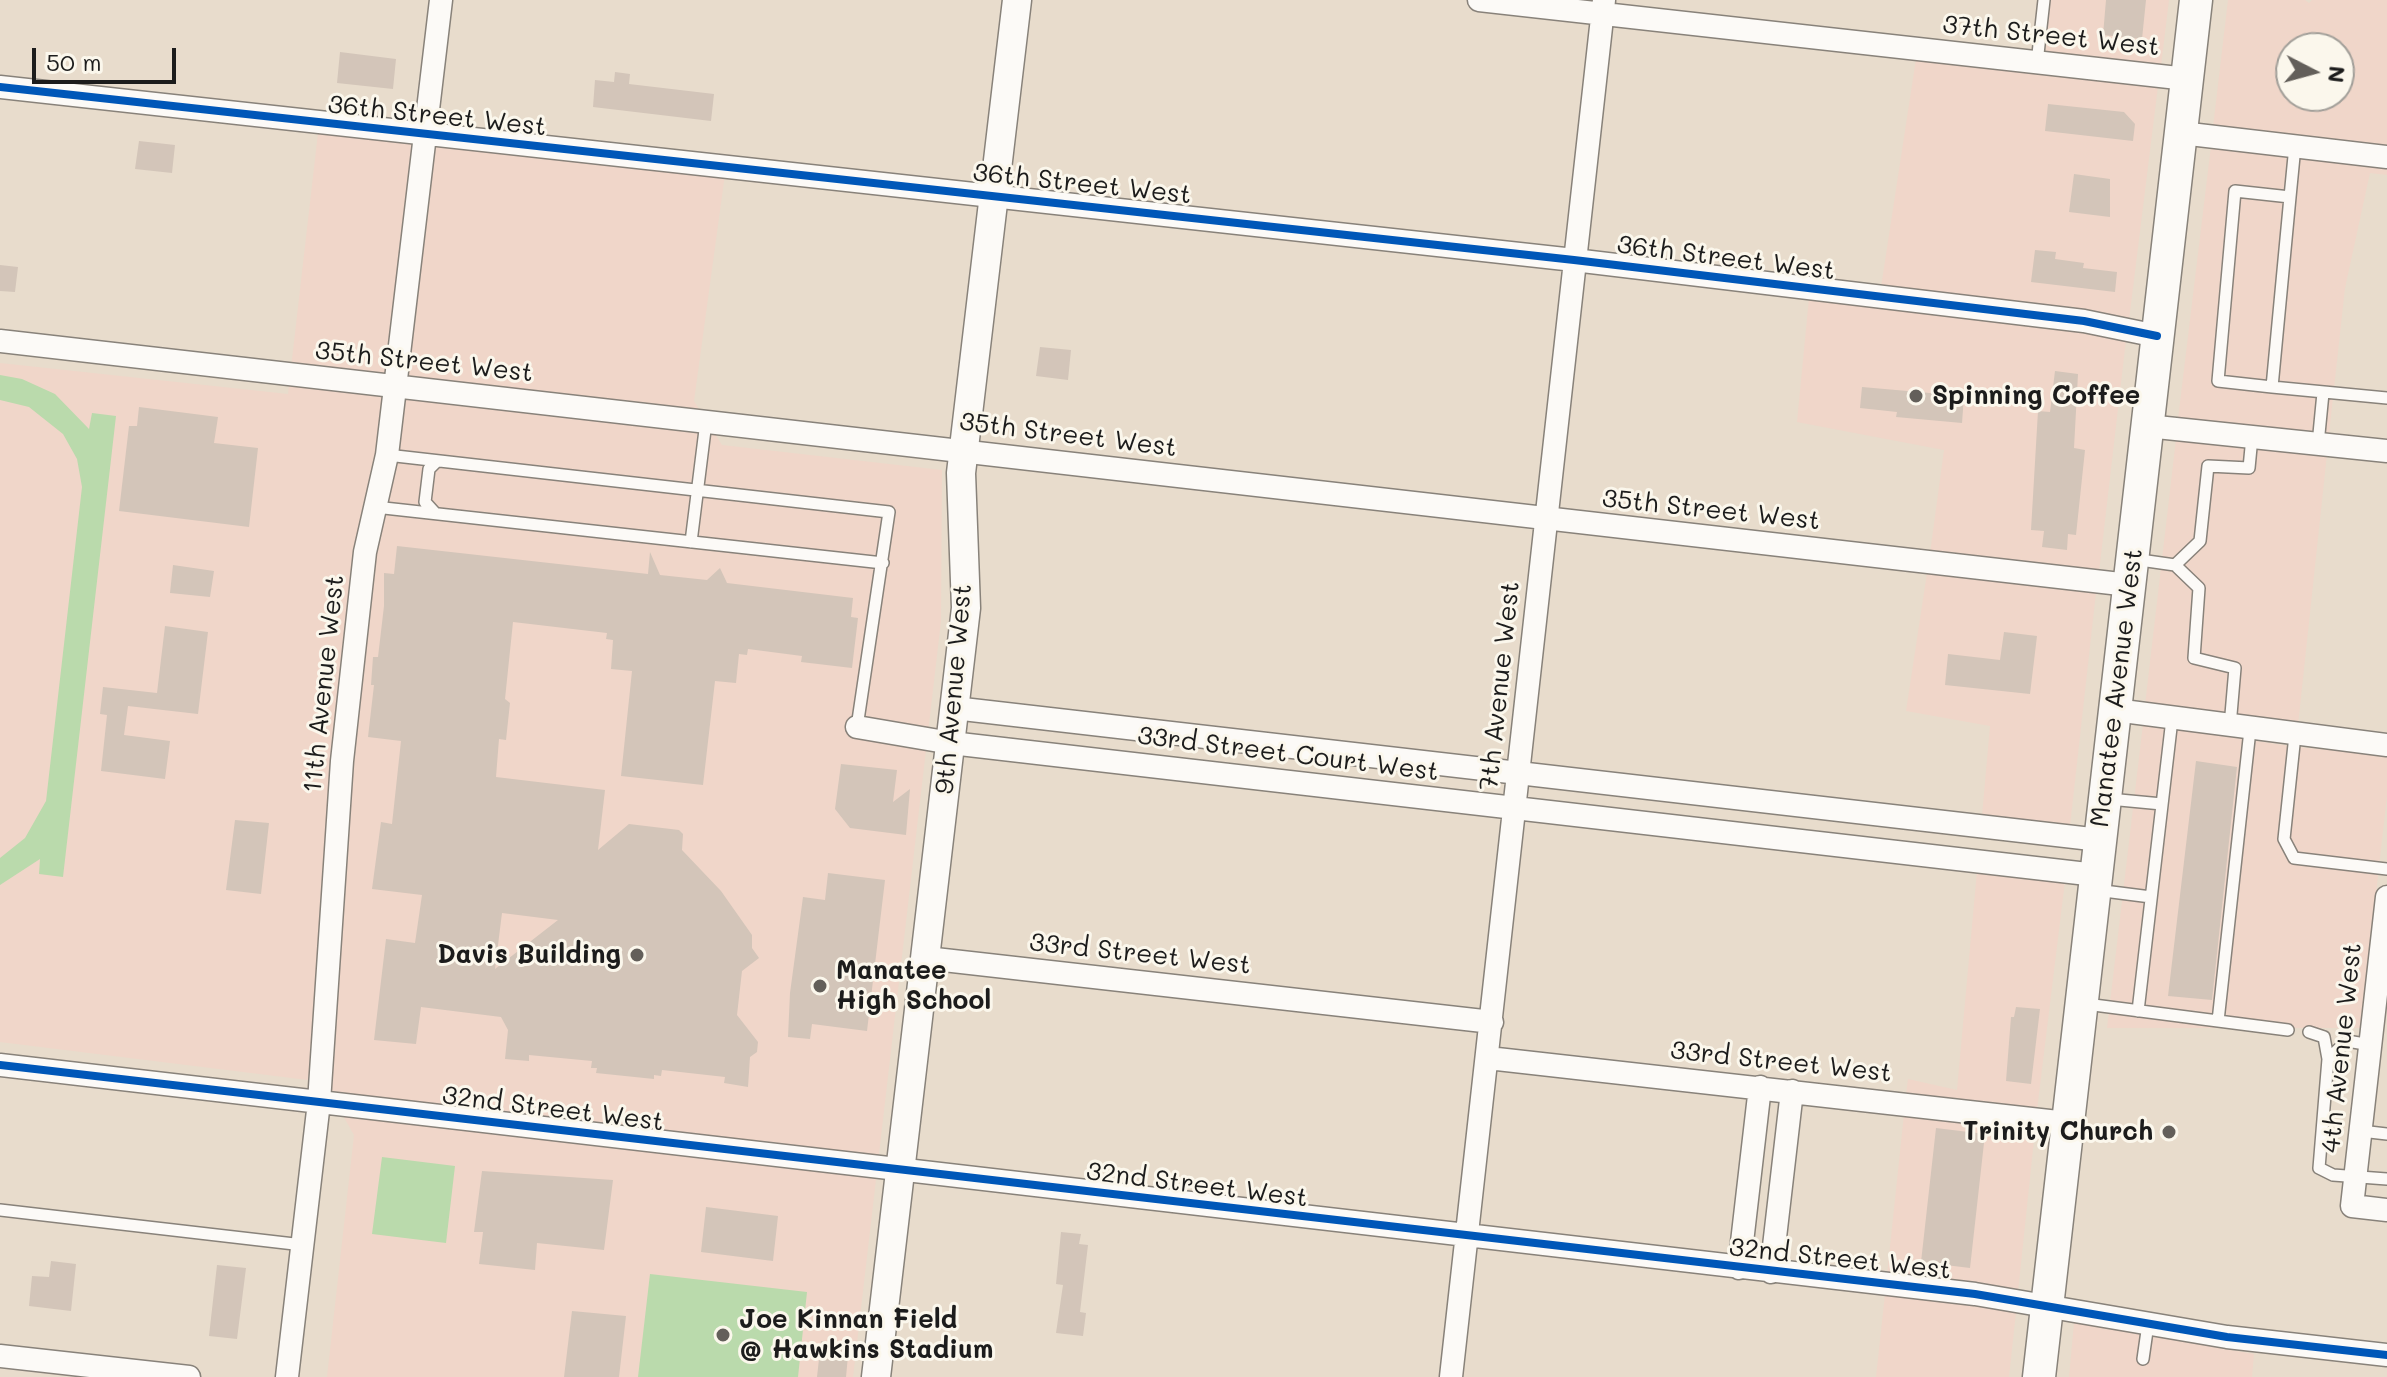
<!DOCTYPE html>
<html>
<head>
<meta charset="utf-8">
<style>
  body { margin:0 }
  #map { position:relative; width:2387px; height:1377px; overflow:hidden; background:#e8dccc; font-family:Mali,sans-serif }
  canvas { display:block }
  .north { position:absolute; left:2275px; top:32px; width:80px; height:80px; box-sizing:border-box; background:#fbf7ec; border:2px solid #a29f99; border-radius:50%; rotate:96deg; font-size:22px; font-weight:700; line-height:32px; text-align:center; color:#1c1c1c }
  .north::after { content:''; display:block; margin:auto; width:28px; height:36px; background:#635f5a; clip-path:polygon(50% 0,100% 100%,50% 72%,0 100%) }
  .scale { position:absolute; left:32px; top:48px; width:144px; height:36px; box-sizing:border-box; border:4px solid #1c1c1c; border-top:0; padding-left:10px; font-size:24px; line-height:28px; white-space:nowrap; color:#1c1c1c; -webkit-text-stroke:6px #fbf7ec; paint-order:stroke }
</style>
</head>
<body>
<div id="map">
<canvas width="2387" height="1377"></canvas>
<div class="north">N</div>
<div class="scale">50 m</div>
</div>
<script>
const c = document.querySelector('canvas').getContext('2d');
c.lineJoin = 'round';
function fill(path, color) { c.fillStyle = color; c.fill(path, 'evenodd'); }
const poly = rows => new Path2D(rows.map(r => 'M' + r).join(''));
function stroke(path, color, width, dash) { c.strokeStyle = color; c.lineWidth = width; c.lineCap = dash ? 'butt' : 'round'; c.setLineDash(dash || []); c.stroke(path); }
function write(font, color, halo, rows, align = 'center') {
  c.font = font + ' Mali,sans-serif'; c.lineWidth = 6; c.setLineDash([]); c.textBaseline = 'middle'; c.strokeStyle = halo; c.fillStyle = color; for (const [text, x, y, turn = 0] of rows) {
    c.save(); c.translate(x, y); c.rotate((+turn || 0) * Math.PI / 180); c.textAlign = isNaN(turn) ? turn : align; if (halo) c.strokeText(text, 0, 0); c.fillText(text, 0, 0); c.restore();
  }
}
const built = poly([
  [2050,0,2169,0,2161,66,2045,53],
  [2228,0,2305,0,2309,3,2312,0,2387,0,2387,147,2213,127],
  [2291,48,2339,48,2339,96,2291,96],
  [1916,59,2158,86,2129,320,1881,287],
  [318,133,725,174,694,401,722,445,942,470,941,621,853,1377,327,1377,354,1135,324,1082,0,1042,0,363,288,394],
  [2211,146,2387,167,2387,175,2370,173,2345,288,2329,434,2178,419],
  [1809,298,2082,331,2126,340,2099,572,1930,553,1944,450,1797,422],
  [2176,439,2327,454,2298,725,2145,705],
  [1927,573,2096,592,2070,826,1982,816,1990,726,1906,711],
  [2143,724,2296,747,2387,755,2387,795,2361,1028,2107,1028],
  [1977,871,2065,881,2037,1110,1906,1094,1908,1079,1957,1090],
  [1904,1114,2035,1130,2018,1292,1887,1275],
  [1885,1294,2016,1312,2009,1377,1876,1377],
  [2074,1323,2254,1354,2252,1377,2069,1377]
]);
const green = poly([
  [0,375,22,379,55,394,89,429,92,413,116,416,63,877,39,874,40,859,0,885,0,858,25,838,46,801,82,487,77,459,63,434,29,407,0,400],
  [382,1157,455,1166,446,1243,372,1234],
  [650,1274,807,1292,798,1377,638,1377]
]);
const building = poly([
  [2106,0,2146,0,2142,39,2103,35],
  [340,52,396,59,393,89,337,83],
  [615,72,630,74,629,84,714,94,711,121,593,107,595,80,614,82],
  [2048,104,2124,112,2135,124,2133,141,2045,131],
  [139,141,175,145,172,173,135,169],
  [2074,174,2110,179,2110,217,2069,212],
  [2035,250,2056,252,2055,259,2084,263,2083,268,2117,272,2115,292,2031,282],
  [0,265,18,267,15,292,0,291],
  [1040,347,1071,350,1068,380,1036,376],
  [2055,371,2078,374,2074,448,2085,450,2076,535,2068,534,2067,550,2042,547,2044,531,2031,530,2038,411,2050,412],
  [1862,387,1964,396,1962,423,1896,417,1897,412,1860,408],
  [139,407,218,417,214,443,258,448,249,527,119,511,129,426,137,426],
  [397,546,648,574,650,552,660,575,707,580,720,568,727,583,853,598,851,617,858,618,852,668,801,662,802,656,748,649,747,655,739,654,736,683,715,681,703,785,621,776,632,671,611,669,613,640,606,639,607,633,513,622,505,699,510,703,506,740,499,739,496,777,605,790,598,850,629,824,679,830,683,834,682,850,721,891,752,935,752,948,759,958,742,971,737,1015,758,1042,757,1052,750,1057,748,1087,724,1083,725,1077,662,1070,661,1076,654,1075,654,1079,596,1073,597,1068,591,1068,592,1061,529,1055,529,1061,505,1059,508,1030,501,1017,421,1007,416,1044,374,1040,386,939,415,943,422,895,372,889,381,822,392,824,401,741,368,737,374,685,371,685,373,657,378,657,384,606,384,573,394,574],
  [502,913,558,920,495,969],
  [173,565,214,571,210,597,170,593],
  [165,626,208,632,198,714,128,706,124,735,170,741,165,779,101,771,107,715,100,714,103,687,157,693],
  [2004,632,2037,636,2030,694,1945,685,1948,654,2000,660],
  [2196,761,2237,767,2212,1000,2168,996],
  [841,764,897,770,893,802,910,789,906,835,850,828,835,809],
  [235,820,269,823,261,894,226,890],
  [828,873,885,880,867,1031,812,1024,810,1039,788,1037,790,993,803,897,825,900],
  [2016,1007,2040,1009,2031,1084,2006,1081,2011,1017,2014,1017],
  [1936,1128,1985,1134,1970,1268,1921,1262],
  [482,1171,613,1180,604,1250,537,1243,535,1270,479,1264,483,1232,474,1232],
  [706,1207,778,1216,773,1261,701,1252],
  [1061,1232,1081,1234,1079,1244,1088,1245,1080,1312,1086,1313,1083,1336,1056,1333,1063,1285,1056,1284],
  [51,1261,76,1264,71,1311,29,1306,32,1276,49,1277],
  [217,1265,246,1268,237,1339,209,1336],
  [572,1311,626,1316,619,1377,564,1377],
  [821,1341,849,1345,846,1377,817,1377]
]);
const service = poly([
  [2037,63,2044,0],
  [2290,197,2235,191,2218,381,2272,387,2290,197,2295,146],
  [2272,387,2387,398],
  [2318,444,2323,393],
  [387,455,889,512,857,727],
  [375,507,883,563],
  [435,513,425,502,429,469,437,461],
  [691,542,706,422],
  [2133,559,2175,565,2199,588,2194,658,2235,668,2230,726],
  [2175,565,2200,541,2208,466,2249,468,2252,437],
  [2295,735,2284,839,2294,858,2387,869],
  [2109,799,2162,804],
  [2096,890,2151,897],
  [2086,1004,2288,1030],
  [2138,1011,2172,719],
  [2218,1021,2250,730],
  [2309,1032,2324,1037,2328,1059,2319,1168,2333,1175,2387,1179],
  [2328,1059,2347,1041,2371,1045],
  [2361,1131,2387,1134],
  [0,1210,303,1245],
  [2143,1359,2148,1324]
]);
const minor = poly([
  [1479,0,2187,79],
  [0,87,1574,260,2084,321,2157,336],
  [2181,133,2387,157],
  [0,341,2129,585],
  [2147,426,2387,451],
  [954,708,2100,840],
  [2115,710,2387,745],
  [857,727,951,743,2096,875],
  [2387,897,2352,1206,2387,1210],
  [926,958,1492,1022],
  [1488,1058,2067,1123],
  [0,1065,1975,1294,2227,1337,2387,1355],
  [1739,1268,1760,1087],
  [1771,1272,1792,1091],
  [0,1356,189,1377],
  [287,1377,319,1102,342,761,365,552,387,455,441,0],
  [1451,1377,1604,0]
]);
const tertiary = poly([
  [876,1377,966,608,961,473,1017,0]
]);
const secondary = poly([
  [2039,1377,2196,0]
]);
const cycleway = poly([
  [0,87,1574,260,2084,321,2157,336],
  [0,1065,1975,1294,2227,1337,2387,1355]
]);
const markers = [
  [1916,396,8,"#635f5a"],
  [637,955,8,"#635f5a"],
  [820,986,8,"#635f5a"],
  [2169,1132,8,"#635f5a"],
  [723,1335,8,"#635f5a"]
];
const streetNames = [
  ["37th Street West",2051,36,6],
  ["36th Street West",437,116,6],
  ["36th Street West",1082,184,6],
  ["36th Street West",1726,258,7],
  ["35th Street West",424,362,6],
  ["35th Street West",1068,435,7],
  ["35th Street West",1711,510,6],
  ["11th Avenue West",324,684,-84],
  ["7th Avenue West",1500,686,-84],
  ["Manatee Avenue West",2117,688,-83],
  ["9th Avenue West",954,689,-85],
  ["33rd Street Court West",1288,754,7],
  ["33rd Street West",1140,954,6],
  ["4th Avenue West",2342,1048,-84],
  ["33rd Street West",1781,1062,6],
  ["32nd Street West",553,1109,7],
  ["32nd Street West",1197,1185,7],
  ["32nd Street West",1840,1259,6]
];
const poiNames = [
  ["Spinning Coffee",1932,396],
  ["Davis Building",621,955,"right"],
  ["Manatee",836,971],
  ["High School",836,1001],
  ["Trinity Church",2153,1132,"right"],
  ["Joe Kinnan Field",739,1320],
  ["@ Hawkins Stadium",739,1350]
];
fill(built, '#f0d6c9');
fill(green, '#badaac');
fill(building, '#d3c5b9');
stroke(service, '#88827a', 14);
stroke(minor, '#88827a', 25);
stroke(tertiary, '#88827a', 31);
stroke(secondary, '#88827a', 35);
stroke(service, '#fcfaf7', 11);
stroke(minor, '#fcfaf7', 22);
stroke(tertiary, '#fcfaf7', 28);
stroke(secondary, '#fcfaf7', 32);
stroke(cycleway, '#0057b8', 8);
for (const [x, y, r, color] of markers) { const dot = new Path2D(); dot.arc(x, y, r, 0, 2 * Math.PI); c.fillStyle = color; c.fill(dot); stroke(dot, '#fbf7ec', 3); }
write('26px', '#1c1c1c', '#fbf7ec', streetNames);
write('bold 26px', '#1c1c1c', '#fbf7ec', poiNames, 'left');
</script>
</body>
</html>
